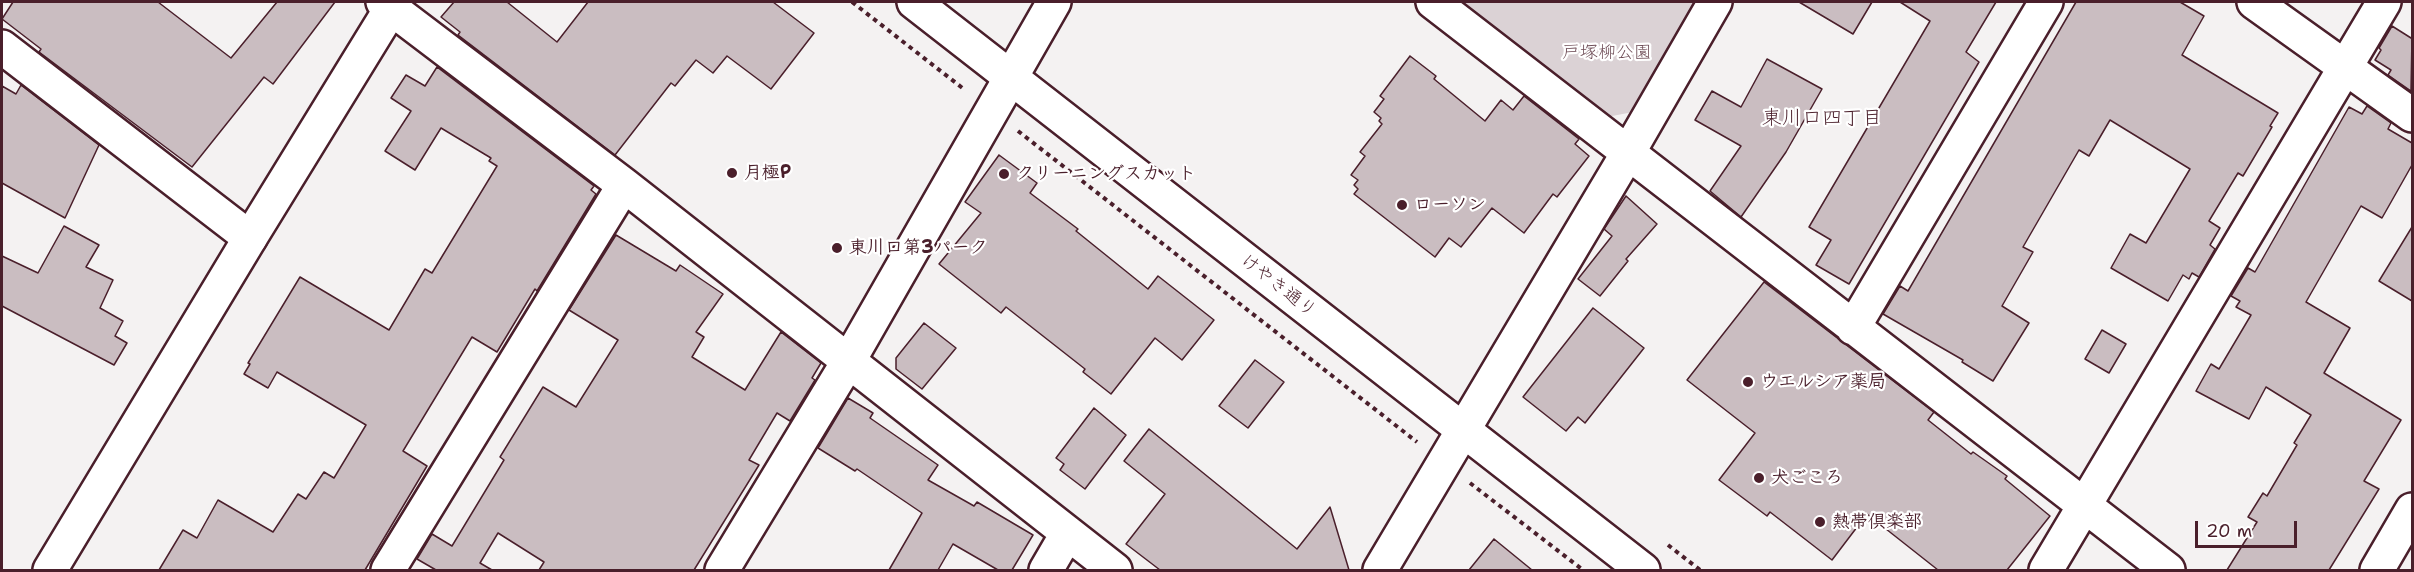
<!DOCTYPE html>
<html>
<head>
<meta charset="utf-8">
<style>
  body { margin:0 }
  #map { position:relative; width:2414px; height:572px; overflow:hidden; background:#f4f2f2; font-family:"Shantell Sans",sans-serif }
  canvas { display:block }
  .frame { position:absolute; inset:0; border:3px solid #4a1f2b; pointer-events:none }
  .scale { position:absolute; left:2195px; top:521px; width:102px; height:27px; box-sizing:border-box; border:3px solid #4a1f2b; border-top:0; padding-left:8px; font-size:18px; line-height:21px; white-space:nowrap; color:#4a1f2b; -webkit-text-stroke:4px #fff; paint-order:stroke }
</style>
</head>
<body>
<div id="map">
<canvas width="2414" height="572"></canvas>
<div class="frame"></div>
<div class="scale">20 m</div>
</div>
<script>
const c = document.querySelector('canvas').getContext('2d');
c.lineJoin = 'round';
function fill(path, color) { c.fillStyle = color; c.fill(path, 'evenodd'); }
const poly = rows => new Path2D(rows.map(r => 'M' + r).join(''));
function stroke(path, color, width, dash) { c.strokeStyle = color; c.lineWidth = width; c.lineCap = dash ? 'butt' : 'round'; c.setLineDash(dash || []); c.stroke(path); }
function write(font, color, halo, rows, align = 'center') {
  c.font = font + ' "Shantell Sans","Klee One",sans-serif'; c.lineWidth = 4.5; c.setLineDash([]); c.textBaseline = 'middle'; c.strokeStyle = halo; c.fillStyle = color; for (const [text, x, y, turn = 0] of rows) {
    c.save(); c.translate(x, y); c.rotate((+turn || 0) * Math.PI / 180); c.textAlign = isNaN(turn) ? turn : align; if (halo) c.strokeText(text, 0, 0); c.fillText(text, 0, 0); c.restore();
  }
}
const green = poly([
  [1460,2,1698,2,1633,112,1607,117]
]);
const building = poly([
  [13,2,158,2,231,58,277,2,335,2,273,84,264,77,192,167,39,52,41,49,2,19,13,2],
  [454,2,507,2,557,42,588,2,773,2,814,33,771,89,727,56,713,73,696,60,675,86,671,83,615,155,458,35,460,32,441,17,454,2],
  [1799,2,1872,2,1853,34,1799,2],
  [1900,2,1996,2,1966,52,1979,62,1849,284,1816,265,1831,240,1809,227,1930,21,1900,2],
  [2076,2,2180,2,2204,16,2182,55,2278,113,2270,126,2272,127,2243,176,2238,173,2209,221,2220,228,2210,245,2215,249,2199,277,2192,273,2189,279,2183,275,2168,301,2111,268,2130,234,2146,243,2190,169,2110,120,2089,156,2079,150,2023,247,2033,252,2002,306,2029,323,1993,381,1962,362,1963,360,1883,314,1900,286,1908,291,2076,2],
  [2392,26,2411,38,2412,37,2411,91,2388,75,2391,70,2375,60,2381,50,2379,48,2392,26],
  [1410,56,1436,76,1434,79,1485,121,1501,100,1513,110,1524,96,1579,139,1575,144,1589,156,1557,197,1553,194,1524,233,1492,208,1461,247,1449,238,1435,257,1354,194,1358,189,1354,185,1358,180,1351,175,1365,156,1360,152,1382,124,1379,121,1381,118,1374,112,1384,99,1380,96,1410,56],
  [1767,59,1822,89,1786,152,1741,217,1710,191,1741,146,1695,120,1712,91,1741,107,1767,59],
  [437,67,594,186,591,190,596,194,537,291,535,289,497,352,472,337,403,451,427,466,365,570,159,570,183,530,197,538,218,500,273,532,298,494,306,499,324,472,334,478,366,425,277,372,268,388,244,374,250,364,248,363,300,277,389,330,425,269,432,273,497,166,489,161,491,158,441,128,415,170,385,151,411,111,391,98,406,75,425,86,437,67],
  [21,85,99,145,65,218,2,183,2,86,16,94,21,85],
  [2367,106,2391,123,2388,129,2412,143,2412,165,2382,218,2361,206,2306,302,2350,328,2324,373,2401,420,2364,481,2379,489,2329,570,2227,570,2257,522,2248,517,2263,493,2267,496,2297,445,2294,443,2311,415,2266,387,2249,419,2196,391,2211,364,2219,369,2251,315,2236,307,2240,301,2231,296,2248,268,2255,272,2349,107,2362,114,2367,106],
  [999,155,1037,183,1030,193,1078,229,1076,231,1148,289,1158,276,1214,320,1182,360,1155,338,1111,394,1083,372,1085,369,1006,307,1001,313,939,264,981,213,965,202,999,155],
  [1626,196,1657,224,1626,259,1628,261,1600,296,1578,279,1612,236,1604,229,1626,196],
  [64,226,99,245,86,267,113,280,100,308,123,321,115,336,127,343,114,365,2,306,2,256,38,273,64,226],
  [2412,227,2412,301,2379,281,2412,227],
  [616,235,676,271,680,265,723,294,696,332,704,337,692,357,745,390,781,332,821,363,812,378,815,380,790,421,777,413,749,460,759,465,694,570,539,570,544,562,498,533,480,563,492,570,436,570,417,559,432,534,452,546,504,460,500,457,543,387,576,407,618,340,569,310,616,235],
  [1764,282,1934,412,1928,420,1971,454,1973,452,2007,476,2005,479,2050,516,2007,570,1938,570,1867,514,1832,560,1770,512,1767,516,1719,480,1755,433,1687,380,1764,282],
  [1593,308,1644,348,1585,423,1578,417,1566,431,1523,397,1593,308],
  [924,323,956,348,922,389,896,369,896,358,924,323],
  [2102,330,2126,344,2109,373,2085,359,2102,330],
  [1255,360,1284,382,1248,428,1219,406,1255,360],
  [848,398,873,413,870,418,938,465,928,480,974,506,977,502,1033,535,1012,570,998,570,953,544,938,570,889,570,922,513,857,469,855,471,818,448,848,398],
  [1094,408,1126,435,1085,489,1060,470,1064,464,1056,458,1094,408],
  [1149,429,1297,549,1330,507,1349,570,1160,570,1126,544,1165,494,1124,461,1149,429],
  [1494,539,1532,570,1469,570,1494,539]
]);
const path = poly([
  [852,2,965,90],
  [1018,131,1417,442],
  [1470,483,1583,570],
  [1668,545,1700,570]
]);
const street = poly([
  [383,2,624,185,1115,570],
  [1433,2,2168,570],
  [2254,2,2412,115],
  [2,47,250,238],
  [1853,328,2046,2],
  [388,570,624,185],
  [722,570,848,362,1054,2],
  [1046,570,1067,534],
  [1380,570,1628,153,1715,2],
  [2046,570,2384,2],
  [2377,570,2412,510]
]);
const secondary = poly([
  [914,2,1643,570],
  [50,570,250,238,395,2]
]);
const markers = [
  [732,173,6,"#4a1f2b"],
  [1004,174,6,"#4a1f2b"],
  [1402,205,6,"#4a1f2b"],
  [837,248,6,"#4a1f2b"],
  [1748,382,6,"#4a1f2b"],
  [1759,478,6,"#4a1f2b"],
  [1820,522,6,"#4a1f2b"]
];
const parkNames = [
  ["戸塚柳公園",1607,53]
];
const poiNames = [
  ["月極P",744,173],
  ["クリーニングスカット",1016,174],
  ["ローソン",1414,205],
  ["東川口第3パーク",849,248],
  ["ウエルシア薬局",1760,382],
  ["犬ごころ",1771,478],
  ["熱帯倶楽部",1832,522]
];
const streetNames = [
  ["けやき通り",1278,286,38]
];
const neighbourhoodNames = [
  ["東川口四丁目",1822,119]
];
fill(green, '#dbd2d5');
fill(building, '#cabdc1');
stroke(building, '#4a1f2b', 1.5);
stroke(street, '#4a1f2b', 38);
stroke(secondary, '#4a1f2b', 38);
stroke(path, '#4a1f2b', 4, [4.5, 4.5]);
stroke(street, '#fff', 33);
stroke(secondary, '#fff', 33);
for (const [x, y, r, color] of markers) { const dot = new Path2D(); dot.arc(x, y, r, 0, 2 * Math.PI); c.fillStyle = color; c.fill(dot); stroke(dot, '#fff', 2); }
write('18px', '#6e4c56', '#fff', parkNames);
write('bold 18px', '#4a1f2b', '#fff', poiNames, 'left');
write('18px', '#4a1f2b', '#fff', streetNames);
write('20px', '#4a1f2b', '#fff', neighbourhoodNames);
</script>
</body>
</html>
